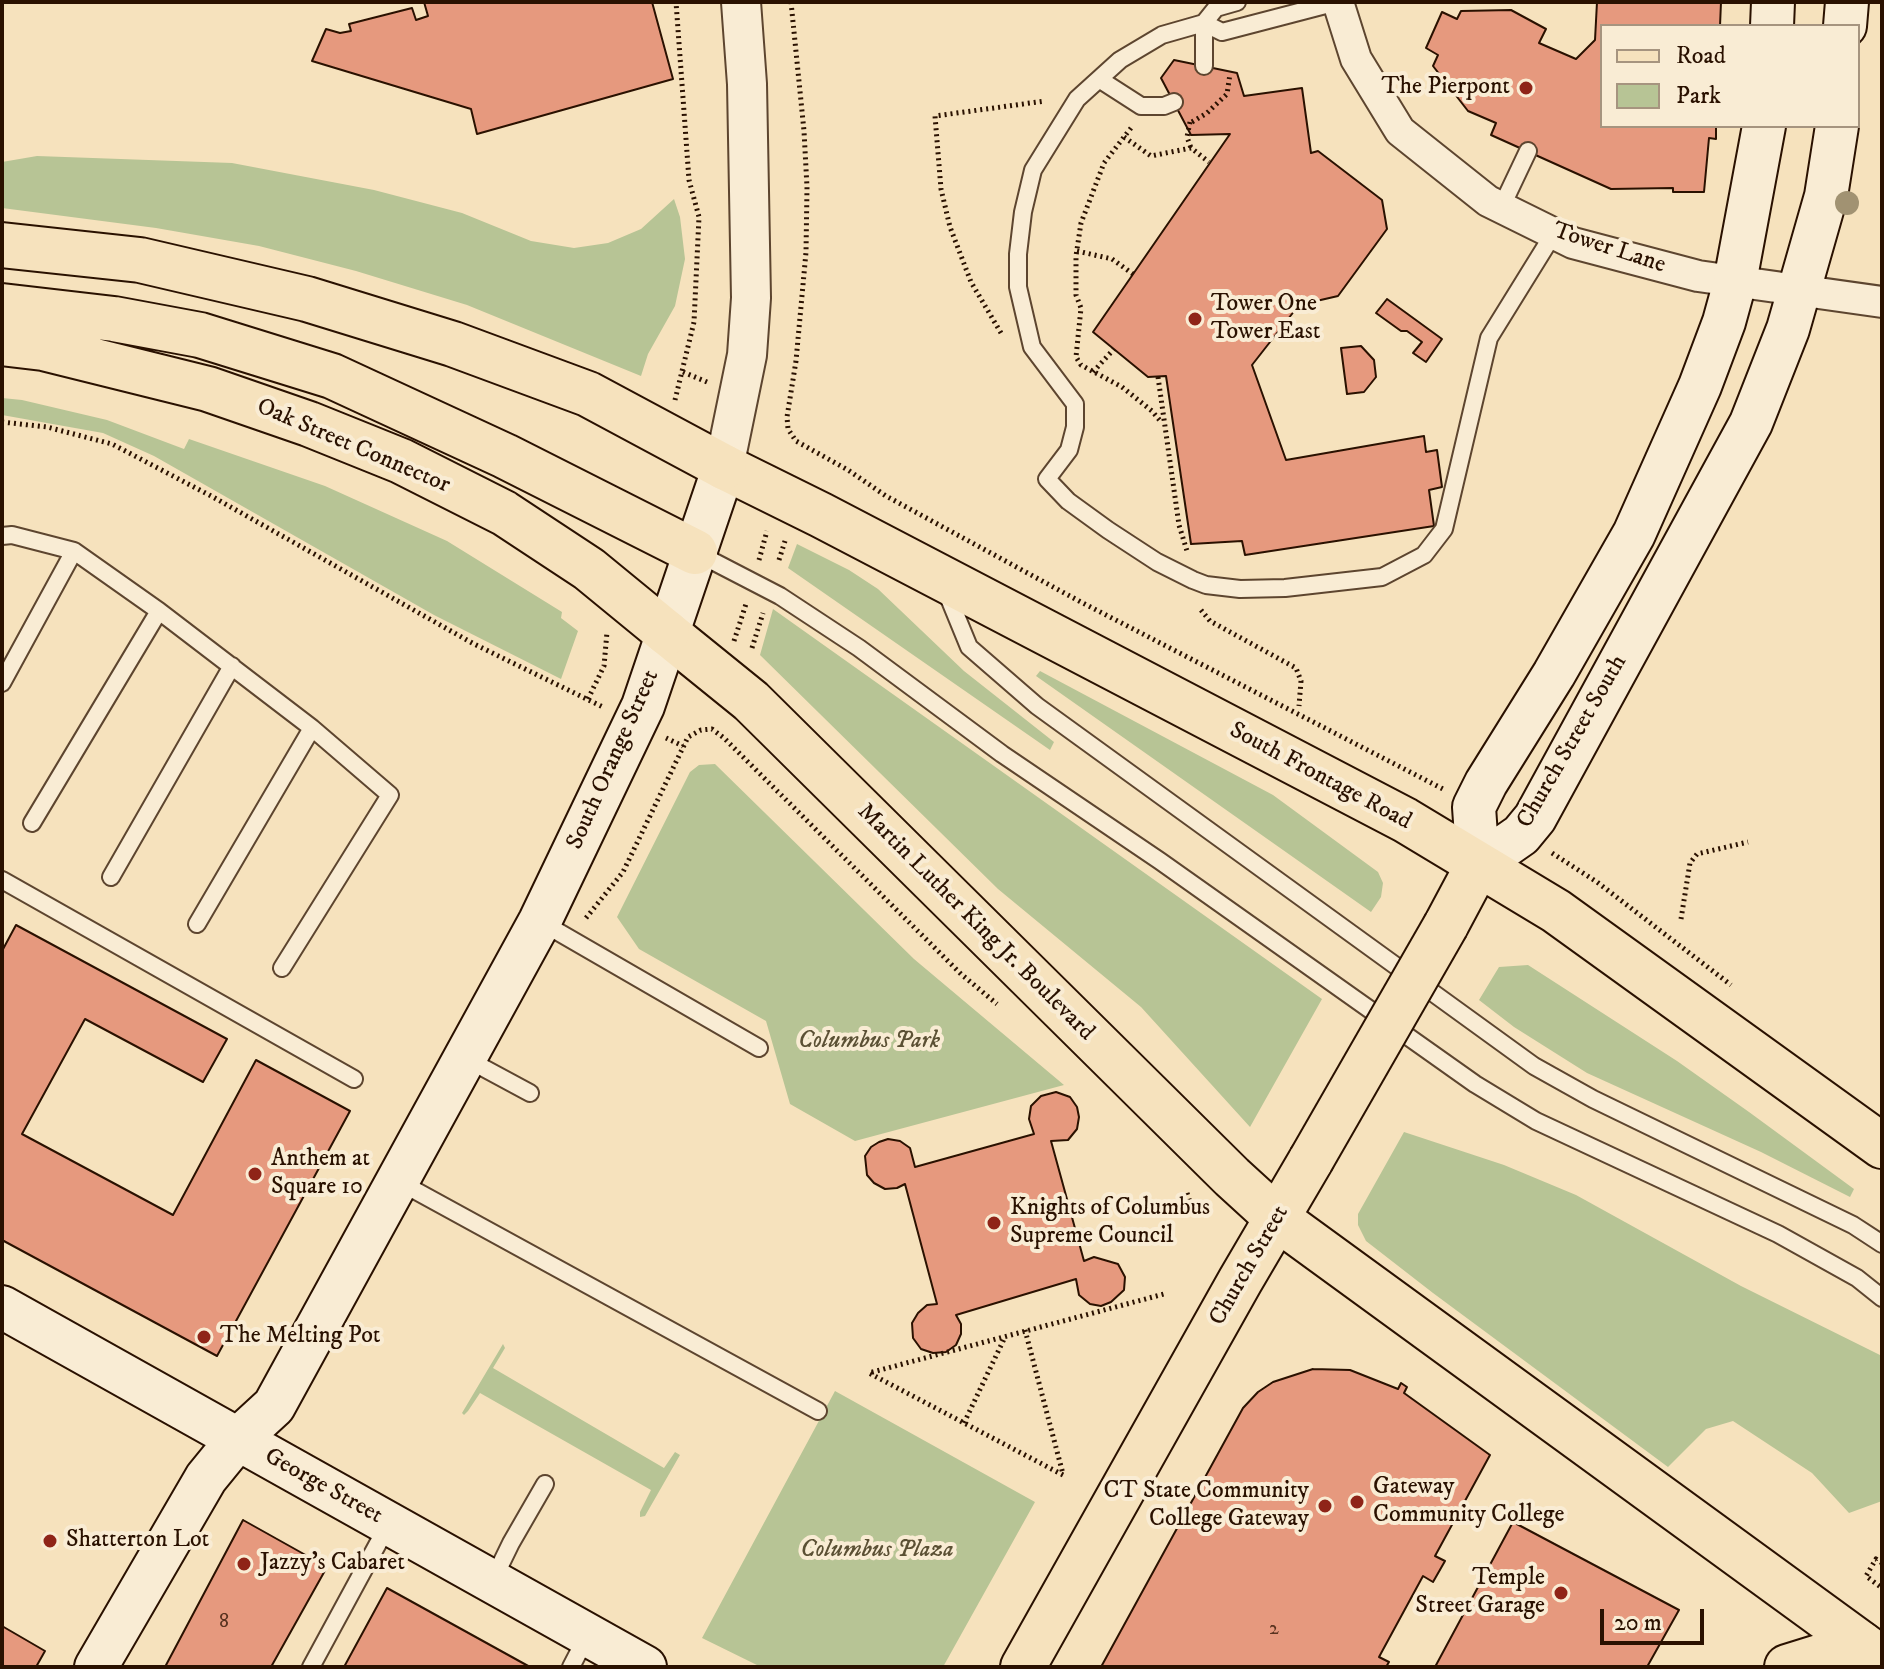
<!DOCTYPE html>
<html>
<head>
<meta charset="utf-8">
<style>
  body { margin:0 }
  #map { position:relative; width:1884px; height:1669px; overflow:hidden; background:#f6e2bd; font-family:"IM FELL DW Pica",serif }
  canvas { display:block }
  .frame { position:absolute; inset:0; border:4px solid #2a1100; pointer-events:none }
  .legend { position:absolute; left:1600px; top:24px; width:260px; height:104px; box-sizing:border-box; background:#f9ecd4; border:2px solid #a6947f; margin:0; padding:10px 14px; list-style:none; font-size:24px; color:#2a1100 }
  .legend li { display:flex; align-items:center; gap:16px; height:40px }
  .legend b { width:40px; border:2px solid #a6947f }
  .scale { position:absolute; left:1600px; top:1609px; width:104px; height:36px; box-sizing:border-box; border:4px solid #2a1100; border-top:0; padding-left:10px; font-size:24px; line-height:28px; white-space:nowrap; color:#2a1100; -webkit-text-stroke:6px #f9ecd4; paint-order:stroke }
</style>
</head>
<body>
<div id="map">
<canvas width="1884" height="1669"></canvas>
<div class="frame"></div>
<ul class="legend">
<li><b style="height:10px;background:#f6e2bd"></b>Road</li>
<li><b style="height:22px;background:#b7c495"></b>Park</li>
</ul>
<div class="scale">20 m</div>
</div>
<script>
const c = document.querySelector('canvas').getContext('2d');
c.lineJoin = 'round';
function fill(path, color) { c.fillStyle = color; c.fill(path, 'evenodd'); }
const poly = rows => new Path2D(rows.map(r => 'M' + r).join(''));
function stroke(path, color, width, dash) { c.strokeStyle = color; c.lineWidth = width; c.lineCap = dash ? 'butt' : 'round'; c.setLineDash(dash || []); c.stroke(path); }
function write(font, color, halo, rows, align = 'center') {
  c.font = font + ' "IM FELL DW Pica",serif'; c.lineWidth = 8; c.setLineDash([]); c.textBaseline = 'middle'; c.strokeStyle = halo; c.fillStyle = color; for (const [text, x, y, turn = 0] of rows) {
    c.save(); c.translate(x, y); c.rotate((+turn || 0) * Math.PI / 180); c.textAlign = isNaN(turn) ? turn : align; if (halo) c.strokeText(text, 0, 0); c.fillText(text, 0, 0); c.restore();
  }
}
const green = poly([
  [37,156,232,163,374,190,462,213,531,241,574,248,608,243,641,229,674,199,680,217,685,259,675,306,648,354,641,376,467,305,356,271,259,246,156,228,2,208,2,162],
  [2,398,22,400,107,420,184,449,189,439,325,486,447,541,562,612,561,618,578,631,561,679,434,615,154,456,103,433,2,415],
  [797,544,849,570,878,589,964,671,1054,742,1050,750,788,568],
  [773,609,1322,999,1250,1127,1141,1007,998,889,760,655],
  [1040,671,1273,795,1378,872,1383,883,1381,897,1371,912,1036,676],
  [715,764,914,959,1064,1085,855,1141,790,1104,766,1021,639,949,617,917,690,772,699,765],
  [1528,965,1677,1061,1749,1112,1854,1189,1850,1197,1761,1152,1587,1073,1514,1027,1479,1000,1499,967],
  [1404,1132,1504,1165,1576,1195,1741,1286,1882,1356,1882,1501,1849,1513,1812,1473,1733,1421,1706,1429,1668,1467,1433,1293,1366,1241,1358,1225,1358,1214],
  [503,1344,505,1348,493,1368,664,1468,675,1452,680,1455,645,1516,640,1517,640,1512,651,1490,480,1393,468,1411,464,1415,462,1413],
  [835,1391,1035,1502,943,1667,761,1667,702,1638]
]);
const building = poly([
  [424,2,652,2,673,79,477,134,471,109,312,61,326,29,340,33,351,31,349,24,412,8,416,20,428,16,424,2],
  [1597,2,1721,2,1720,26,1602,26,1602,126,1716,126,1716,139,1709,138,1704,192,1673,192,1673,188,1611,189,1491,135,1496,123,1468,111,1433,66,1438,55,1426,48,1442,12,1457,19,1461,11,1511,10,1546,29,1539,43,1576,59,1595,40,1597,2],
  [1174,60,1237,73,1244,96,1302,88,1311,153,1318,151,1382,200,1387,229,1338,296,1299,305,1252,365,1286,460,1424,436,1426,452,1437,450,1442,487,1429,490,1434,526,1245,555,1242,541,1191,544,1166,376,1148,377,1093,332,1230,134,1191,135,1161,78,1174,60],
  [1387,299,1442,339,1426,362,1413,353,1422,342,1407,331,1401,331,1376,313,1387,299],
  [1361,346,1374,360,1376,377,1364,392,1347,394,1341,348,1361,346],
  [16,925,227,1039,203,1082,85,1019,22,1134,173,1215,256,1060,350,1111,217,1356,2,1240,2,951,16,925],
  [1056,1092,1070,1097,1077,1107,1079,1117,1077,1129,1068,1140,1051,1141,1084,1261,1094,1257,1118,1264,1125,1277,1124,1290,1111,1302,1101,1306,1090,1304,1079,1295,1076,1279,956,1315,961,1324,961,1334,956,1345,946,1352,933,1353,921,1349,913,1338,912,1323,918,1313,927,1305,937,1304,905,1184,897,1188,885,1189,874,1183,867,1175,865,1156,871,1147,879,1142,888,1139,900,1141,910,1148,915,1167,1034,1134,1029,1119,1031,1106,1041,1096,1056,1092],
  [1313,1369,1350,1370,1398,1389,1401,1383,1407,1387,1404,1393,1490,1455,1435,1556,1445,1561,1433,1582,1423,1576,1379,1657,1389,1662,1386,1667,1101,1667,1243,1408,1258,1392,1273,1382,1313,1369],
  [243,1520,327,1567,271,1667,165,1667,243,1520],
  [1513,1522,1679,1610,1647,1667,1435,1667,1513,1522],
  [387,1588,530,1667,344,1667,387,1588],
  [2,1626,45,1651,36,1667,2,1667,2,1626]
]);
const path = poly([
  [791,2,804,131,807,187,806,252,796,361,787,417,788,429,796,441,848,470,886,496,1079,601,1443,789],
  [1190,122,1187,137,1191,148],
  [1192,122,1207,113,1227,94,1230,74],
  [1131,128,1104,163,1081,223,1076,256,1076,295,1081,308,1076,357,1081,365,1122,387,1152,411,1162,423],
  [1124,137,1151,156,1191,148,1209,162],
  [1077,251,1112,259,1133,274],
  [1001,333,971,282,950,227,941,189,935,116,1045,101],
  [683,372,707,382],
  [1093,372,1114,349],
  [1158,377,1179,525,1187,551],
  [675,400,694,322,699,217,689,180,676,2],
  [2,422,47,427,112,444,213,497,474,644,603,707],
  [759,560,767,531],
  [779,560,785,541],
  [1201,610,1210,621,1296,668,1301,681,1299,706],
  [734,641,746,604],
  [752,648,763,613],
  [588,699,604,666,607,632],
  [666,738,683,746],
  [1552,853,1597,882,1731,985],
  [586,918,623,872,688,737,701,730,712,729,724,738,961,974,997,1004],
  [1681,919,1690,863,1697,854,1748,842],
  [1187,1193,1193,1211],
  [1025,1330,1063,1474],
  [964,1423,1005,1337],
  [1063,1475,869,1373,1164,1294],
  [1882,1563,1876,1559,1866,1576,1882,1588]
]);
const service = poly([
  [1237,2,1216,8,1204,23,1162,35,1120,60,1077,99,1033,170,1023,212,1018,254,1018,287,1032,347,1075,404,1075,427,1069,450,1047,479,1068,501,1108,530,1157,562,1193,580,1206,585,1240,589,1285,588,1382,577,1424,555,1444,529,1489,338,1554,233],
  [1204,23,1222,32,1337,2],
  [1204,23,1204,66],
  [1099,79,1141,106,1164,106,1174,102],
  [1501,208,1528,151],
  [2,536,12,535,74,551],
  [695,552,780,596,859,648,1002,754,1160,861,1475,1084,1536,1121,1778,1234,1857,1278,1882,1298],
  [946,591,969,647,1037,706,1534,1066,1593,1099,1853,1225,1882,1244],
  [2,683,74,551,159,611,312,728,197,924],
  [32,823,159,611],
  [111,877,232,666],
  [2,880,354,1079],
  [541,922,759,1048],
  [282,968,390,795,312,728],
  [465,1058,530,1093],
  [396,1184,416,1191,818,1411],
  [493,1580,511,1543,545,1484],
  [311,1667,388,1525],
  [571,1667,587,1636]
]);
const minor = poly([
  [1338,2,1356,59,1400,131,1488,201,1573,243,1698,276,1882,302]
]);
const tertiary = poly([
  [724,467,747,355,751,298,747,84,741,2]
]);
const secondary = poly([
  [1772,26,1773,2],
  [1845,26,1847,2],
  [1478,865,1521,835,1535,818,1751,423,1788,329,1826,196,1837,126],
  [1478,865,1474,807,1486,783,1554,674,1634,534,1700,386,1724,322,1735,282,1764,126],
  [2,1307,645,1667],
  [96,1667,206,1478,237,1440,274,1406,540,921,643,706,724,467]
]);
const primary = poly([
  [1446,925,1478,865],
  [1023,1667,1240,1281,1311,1160],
  [1787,1667,1861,1644]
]);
const trunk = poly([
  [724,467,821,515,1405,820,1556,911,1882,1146],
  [667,633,751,701,1232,1177,1278,1219,1882,1659]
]);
const motorway = poly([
  [2,245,140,260,307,299,453,344,588,394,724,467],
  [2,306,114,319,200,335,332,376,505,456,695,552],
  [2,343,43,348,208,389,309,424,401,461,504,513,589,569,667,633]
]);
const primaryBridge = poly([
  [1311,1160,1446,925]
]);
const trees = [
  [1847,203]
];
const markers = [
  [1526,88,8,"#8f2418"],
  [1195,319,8,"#8f2418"],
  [255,1174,8,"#8f2418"],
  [994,1223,8,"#8f2418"],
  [204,1337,8,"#8f2418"],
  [1357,1502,8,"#8f2418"],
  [1325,1506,8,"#8f2418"],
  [50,1541,8,"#8f2418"],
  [244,1564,8,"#8f2418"],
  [1561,1593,8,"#8f2418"]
];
const numberNames = [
  ["8",224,1623],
  ["2",1274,1630]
];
const poiNames = [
  ["The Pierpont",1510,88,"right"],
  ["Tower One",1211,305],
  ["Tower East",1211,333],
  ["Anthem at",271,1160],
  ["Square 10",271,1188],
  ["Knights of Columbus",1010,1209],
  ["Supreme Council",1010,1237],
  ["The Melting Pot",220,1337],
  ["Gateway",1373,1488],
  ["Community College",1373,1516],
  ["CT State Community",1309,1492,"right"],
  ["College Gateway",1309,1520,"right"],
  ["Shatterton Lot",66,1541],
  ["Jazzy's Cabaret",260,1564],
  ["Temple",1545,1579,"right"],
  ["Street Garage",1545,1607,"right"]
];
const streetNames = [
  ["Tower Lane",1609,249,18],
  ["Oak Street Connector",353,447,23],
  ["Church Street South",1573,742,-60],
  ["South Orange Street",614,760,-66],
  ["South Frontage Road",1320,777,28],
  ["Martin Luther King Jr. Boulevard",975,923,45],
  ["Church Street",1250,1266,-60],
  ["George Street",323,1487,29]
];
const parkNames = [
  ["Columbus Park",869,1042],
  ["Columbus Plaza",877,1551]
];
fill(green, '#b7c495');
fill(building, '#e6997e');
stroke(building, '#2a1100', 2);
stroke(service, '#5d452f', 20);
stroke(minor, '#5d452f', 34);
stroke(tertiary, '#5d452f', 42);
stroke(secondary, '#2a1100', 46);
stroke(primary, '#2a1100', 48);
stroke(trunk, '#2a1100', 48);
stroke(motorway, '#2a1100', 48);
stroke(path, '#2a1100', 5, [2, 4]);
stroke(service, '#f9ecd4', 16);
stroke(minor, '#f9ecd4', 30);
stroke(tertiary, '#f9ecd4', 38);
stroke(secondary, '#f9ecd4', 42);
stroke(primary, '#f6e2bd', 44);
stroke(trunk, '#f6e2bd', 44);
stroke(motorway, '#f6e2bd', 44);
stroke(primaryBridge, '#2a1100', 48, []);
stroke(primaryBridge, '#f6e2bd', 44);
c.fillStyle = '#a19272';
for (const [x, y] of trees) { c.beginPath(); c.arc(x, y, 12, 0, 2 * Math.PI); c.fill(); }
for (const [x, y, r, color] of markers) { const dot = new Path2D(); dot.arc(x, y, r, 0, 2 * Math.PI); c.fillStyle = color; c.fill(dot); stroke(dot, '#f9ecd4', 3); }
write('20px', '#593320', null, numberNames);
write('24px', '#2a1100', '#f9ecd4', poiNames, 'left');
write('24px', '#2a1100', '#f9ecd4', streetNames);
write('italic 24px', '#5b5034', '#f9ecd4', parkNames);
</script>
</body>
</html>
